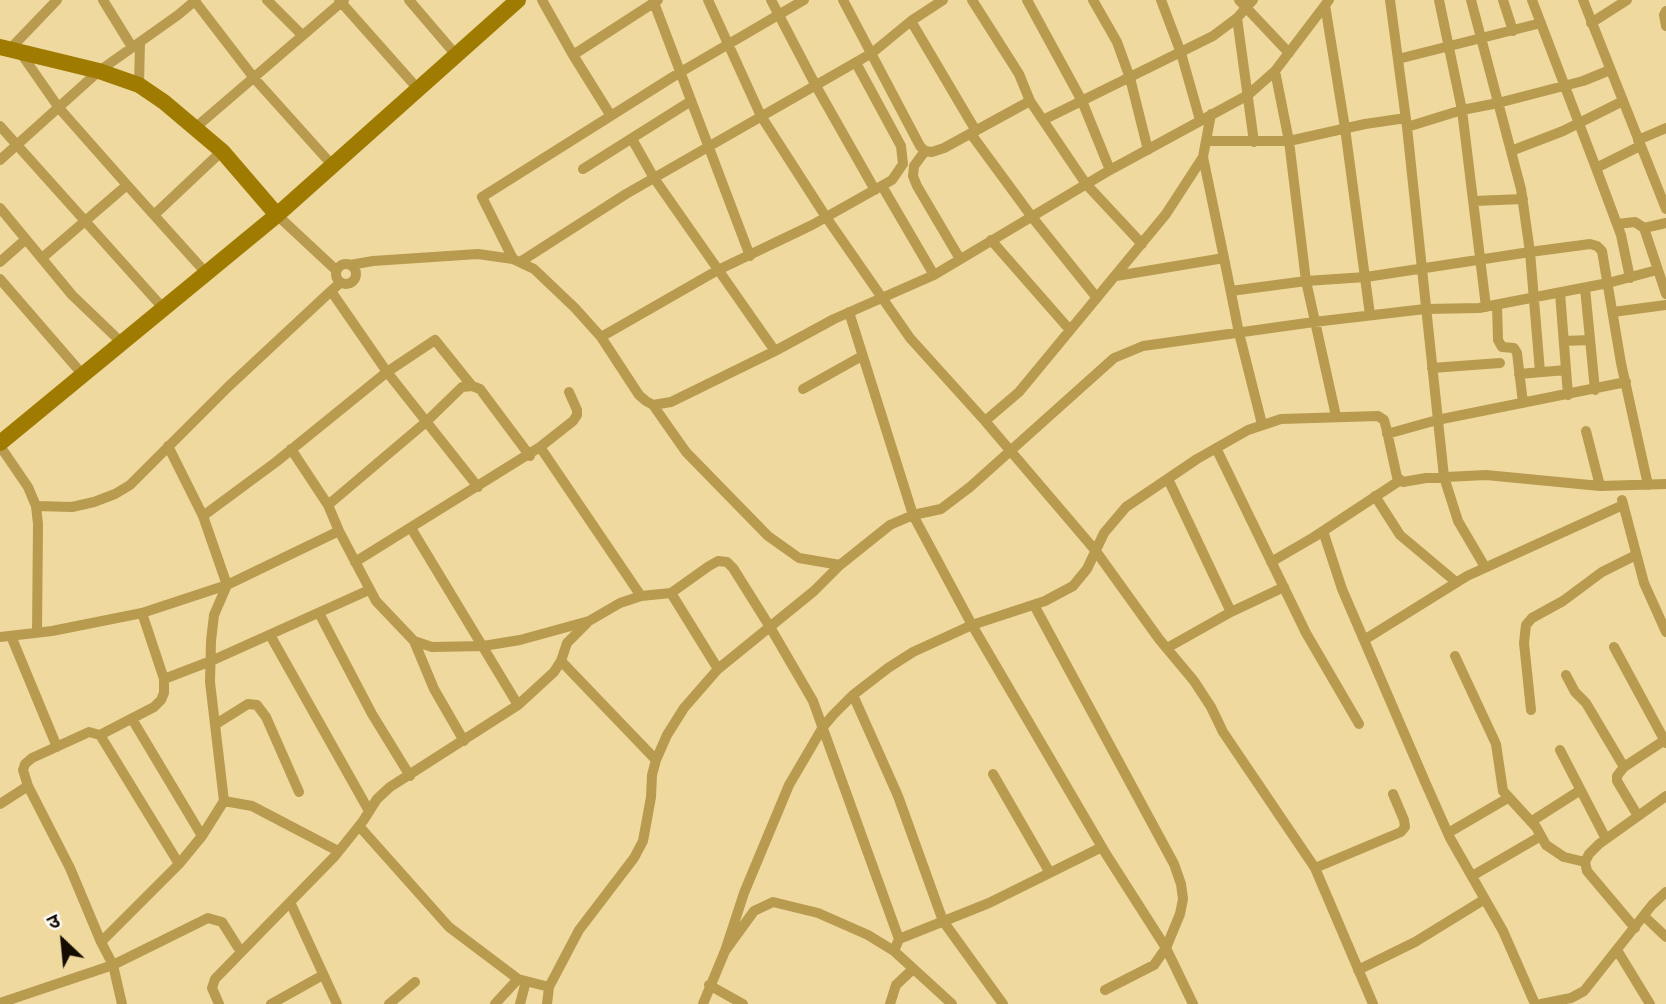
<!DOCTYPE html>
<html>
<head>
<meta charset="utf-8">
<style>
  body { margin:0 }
  #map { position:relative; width:1666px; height:1004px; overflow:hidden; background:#efd99f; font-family:"Times New Roman","Noto Sans Devanagari",serif }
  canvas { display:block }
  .north { position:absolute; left:28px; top:906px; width:70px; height:70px; -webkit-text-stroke:5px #fefbf6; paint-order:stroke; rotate:334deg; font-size:19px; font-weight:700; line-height:28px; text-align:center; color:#140c00 }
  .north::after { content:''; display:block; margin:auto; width:24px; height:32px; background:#140c00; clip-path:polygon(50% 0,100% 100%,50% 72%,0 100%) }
</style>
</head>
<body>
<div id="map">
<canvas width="1666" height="1004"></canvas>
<div class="north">उ</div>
</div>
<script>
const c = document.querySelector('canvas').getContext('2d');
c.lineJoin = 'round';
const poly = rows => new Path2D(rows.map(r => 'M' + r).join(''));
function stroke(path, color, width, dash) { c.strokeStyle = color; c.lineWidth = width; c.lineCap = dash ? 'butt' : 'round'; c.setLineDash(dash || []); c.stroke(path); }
const street = poly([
  [103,0,132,47],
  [194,0,254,78,333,166],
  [267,0,302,35],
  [339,0,418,89],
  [409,0,456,55],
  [542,0,573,55,658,0],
  [653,0,750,256],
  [708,0,761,116,826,217,910,338,985,421,1095,550,1159,639,1194,681,1211,707,1223,732,1315,868,1373,1004],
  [771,0,816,86,875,190],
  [843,0,920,146,925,151,932,152,944,148,1030,101],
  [972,0,1019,74,1030,101,1086,184,1142,244],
  [1027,0,1082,101,1110,170],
  [1093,0,1117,42,1130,78,1148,150],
  [1161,0,1181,53,1200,120],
  [1239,0,1289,53],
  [1390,0,1407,127,1444,477,1458,521,1485,567],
  [1439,0,1462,110,1486,307],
  [1471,0,1521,189,1530,252,1540,372],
  [1503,0,1513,31],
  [1532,0,1596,168,1640,146],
  [1583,0,1666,209],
  [1325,5,1345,128,1370,315],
  [1666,11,1664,15,1666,26],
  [1237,18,1254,142],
  [911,21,976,131],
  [1591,23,1627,0],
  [10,49,57,0],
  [20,52,59,108,127,185,42,258],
  [573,55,611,116],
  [1398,59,1541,23],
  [1275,71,1289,141,1306,281,1336,416],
  [139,85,140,42],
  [1043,120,1213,36,1237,18,1253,0],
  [0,126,163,308],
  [1407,127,1462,110,1498,103,1583,81,1610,70],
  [195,128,344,0],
  [971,134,1032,217,1097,298],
  [632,139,654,178,775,351],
  [1638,140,1666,128],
  [1206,141,1289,141,1365,124,1406,118],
  [925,151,914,166,913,176,917,186,960,259],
  [1511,151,1563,131,1623,101],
  [1203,157,1224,258],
  [0,160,99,71,178,15,196,0],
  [1596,168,1621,235,1630,278],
  [583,169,691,101],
  [127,185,206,273],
  [882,186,934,275],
  [1474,201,1523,199],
  [0,208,72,295,122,343],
  [154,215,222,151],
  [277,215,336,270],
  [1617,224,1635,222,1644,228,1666,294],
  [1644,228,1666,223],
  [991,240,1069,329],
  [513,259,482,197,679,73,804,0],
  [0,262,26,239],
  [520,262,626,194,872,53,911,21,943,0],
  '336 274a10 10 0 1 1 20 0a10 10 0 1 1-20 0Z',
  [350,265,373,261,478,254,513,259,534,269,575,308,601,337,639,395,646,401,653,405,671,402,775,351,834,319,934,275,1110,170,1248,95,1275,71,1329,0],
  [1116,276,1224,258,1239,333,1262,424],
  [0,279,83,375],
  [340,283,331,291,387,372,478,487],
  [1585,288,1595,390],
  [1231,291,1306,281,1366,277,1530,252,1590,244,1597,246,1602,251,1621,363,1648,485],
  [1560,293,1568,395],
  [1497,305,1498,340,1502,347,1514,348,1517,353,1523,403],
  [849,312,913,515,972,625,1106,854,1166,948,1193,1004],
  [1613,312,1666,305],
  [601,337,718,270,812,225,892,180,903,164,901,146,856,63],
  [1564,341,1590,340],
  [1432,368,1500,363],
  [1519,374,1566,370],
  [803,389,862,356],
  [653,405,686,452,768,536,799,558,840,565],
  [985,421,1019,392,1166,214,1203,157,1211,114],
  [1586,431,1600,486],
  [1387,434,1437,420,1626,382],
  [0,446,28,487,36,506,38,524,37,632],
  [540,447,641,596],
  [1216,448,1306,633,1359,724],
  [291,449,328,505,339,531,376,601,414,641,432,647,483,646,520,640,589,621,620,603,641,596,671,593,709,566,718,561,727,562,733,568,770,627,813,701,899,939,894,951],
  [1168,479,1231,612],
  [1375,496,1400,535,1456,582],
  [1622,500,1644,583,1666,632],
  [328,505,426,422,462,387,472,386,480,389,530,456],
  [36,506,72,507,94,502,115,494,130,485,229,386,331,291],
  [203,516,276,462,387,372,435,340,472,386],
  [411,528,518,705],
  [1323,531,1342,589,1426,784,1450,838,1503,931,1535,1004],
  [355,562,540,447,573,421,577,415,577,410,569,392],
  [1271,562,1314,537,1399,481],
  [671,593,718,669],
  [1034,605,1174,864,1181,884,1183,899,1180,914,1166,948,1154,965,1105,990],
  [319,613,372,714,410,776],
  [270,635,369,811],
  [11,636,57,747],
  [0,637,52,631,142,613,227,585,339,531],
  [1364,640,1467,576,1623,505],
  [414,641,434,689,464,741],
  [1614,647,1666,743],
  [1167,648,1231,612,1284,587],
  [1455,656,1496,744,1503,791,1536,827,1546,845,1564,857,1585,862],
  [561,661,656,760],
  [1566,675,1575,692,1586,703,1624,767],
  [164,679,211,661,369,590],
  [853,695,898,796,943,921,1003,1004],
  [1531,710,1524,643,1526,625,1532,618,1563,601,1602,572,1636,555],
  [132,719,202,836],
  [216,724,248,704,257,705,266,717,299,792],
  [100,735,154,707,161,700,164,693,164,679,142,613],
  [1560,750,1606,839],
  [993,774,1050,873],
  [224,801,252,806,338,851],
  [0,804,28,786],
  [1638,816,1617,781,1617,776,1624,767,1665,740],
  [1532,821,1579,791],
  [359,826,449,927,518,979],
  [1448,833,1508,798],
  [1315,868,1401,832,1405,827,1404,820,1393,794],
  [1472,876,1541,836],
  [290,902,337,1004],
  [1644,916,1666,937],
  [1635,928,1587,871,1585,862,1589,854,1599,844,1666,796],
  [899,939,989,903,1102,847],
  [101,942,70,868,28,786,23,770,25,764,32,758,89,732,100,735,179,864],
  [1617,950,1650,1004],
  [725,951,744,893,789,785,823,727,833,715,853,695,888,668,913,652,972,625,1045,601,1073,586,1087,569,1104,533,1126,507,1197,459,1248,430,1281,419,1378,416,1384,420,1386,427,1397,477,1403,482,1426,478,1486,475,1600,486,1666,484],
  [1358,970,1415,942,1485,899],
  [709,985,743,1004],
  [0,1003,113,965,208,918,222,922,241,952],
  [122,1004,113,965,101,942,179,864,202,836,224,801,210,682,211,641,214,615,227,585,203,516,168,446],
  [219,1004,212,988,215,979,335,856,363,821,377,799,390,787,518,705,554,672,561,661,567,643,587,623],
  [271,1004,323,975],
  [389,1004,415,982],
  [495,1004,518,979,549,987,579,930,634,858,643,841,651,797,652,775,656,760,667,735,684,708,718,669,814,591,840,565,890,525,913,515,941,509,970,487,1114,358,1143,346,1314,322,1425,309,1479,308,1608,283,1657,270],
  [520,1004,526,981],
  [547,1004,549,987],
  [703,1004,725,951,754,911,773,902,818,913,868,935,894,951,952,1004],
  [890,1004,896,985,913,969],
  [1541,1004,1571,998,1584,991,1652,905,1666,892]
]);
const secondary = poly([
  [0,47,99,71,139,85,164,102,222,151,277,215],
  [0,443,277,215,518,0]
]);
stroke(street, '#b89b4f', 10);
stroke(secondary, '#9f7c01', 16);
</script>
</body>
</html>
